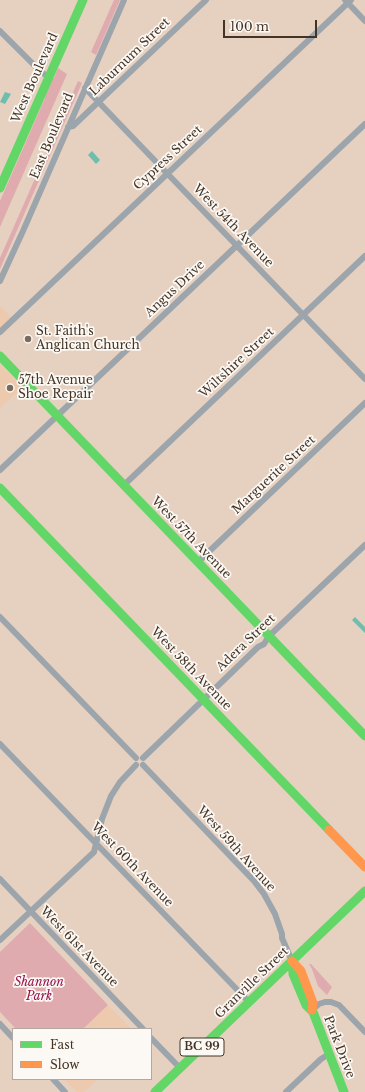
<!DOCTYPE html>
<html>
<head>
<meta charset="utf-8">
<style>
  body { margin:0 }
  #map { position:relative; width:365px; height:1092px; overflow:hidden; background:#e6d0bf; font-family:"Libre Baskerville",serif }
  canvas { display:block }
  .legend { position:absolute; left:12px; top:1028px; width:140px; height:52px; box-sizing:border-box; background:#fcf8f4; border:1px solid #b2aaa2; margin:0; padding:5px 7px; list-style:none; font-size:12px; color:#433426 }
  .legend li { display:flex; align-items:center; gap:8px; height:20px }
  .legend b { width:20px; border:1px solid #b2aaa2 }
  .scale { position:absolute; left:223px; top:20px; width:94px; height:18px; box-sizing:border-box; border:2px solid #433426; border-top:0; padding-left:5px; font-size:12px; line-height:14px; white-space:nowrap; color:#433426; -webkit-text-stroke:3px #fcf8f4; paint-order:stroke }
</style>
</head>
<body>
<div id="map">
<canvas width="365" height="1092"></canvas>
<ul class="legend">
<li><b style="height:5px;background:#63d668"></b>Fast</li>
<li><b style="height:5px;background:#ff974d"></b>Slow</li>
</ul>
<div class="scale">100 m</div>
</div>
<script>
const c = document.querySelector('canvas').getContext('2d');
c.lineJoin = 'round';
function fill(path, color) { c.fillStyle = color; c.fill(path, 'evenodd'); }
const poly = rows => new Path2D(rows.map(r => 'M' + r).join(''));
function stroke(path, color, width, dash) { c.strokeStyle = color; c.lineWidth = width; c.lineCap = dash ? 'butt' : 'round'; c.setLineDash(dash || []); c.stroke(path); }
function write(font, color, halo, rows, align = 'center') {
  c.font = font + ' "Libre Baskerville",serif'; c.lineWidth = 3.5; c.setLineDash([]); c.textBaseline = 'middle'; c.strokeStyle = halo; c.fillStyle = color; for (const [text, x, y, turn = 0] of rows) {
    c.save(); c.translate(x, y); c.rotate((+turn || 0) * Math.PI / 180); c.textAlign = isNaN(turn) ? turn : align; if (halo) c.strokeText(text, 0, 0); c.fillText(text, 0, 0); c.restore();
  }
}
const built = poly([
  [0,306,11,317,0,328],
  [0,364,22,388,0,408],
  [108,1005,131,1029,83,1029],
  [64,1079,98,1079,84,1092,77,1092]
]);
const green = poly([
  [114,0,120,0,96,55,91,52],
  [58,68,67,74,0,227,0,201,45,98,45,95,51,79,54,78],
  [78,81,82,83,0,269,0,258],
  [30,923,108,1005,83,1029,16,1029,0,1012,0,952],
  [309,964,311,964,332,987,327,995,318,986,312,969]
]);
const water = poly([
  [5,92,11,94,5,104,0,102],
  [92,151,100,160,96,164,88,155],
  [355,617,365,627,365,633,352,620]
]);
const street = poly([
  [345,0,365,21],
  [0,31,41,72,49,77],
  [85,88,365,379],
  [68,127,73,126,206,0],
  [0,281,23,231,124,0],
  [0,332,351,0],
  [0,470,365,124],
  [124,485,365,256],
  [198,562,365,403],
  [0,617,136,758],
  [0,744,249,1002],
  [143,758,258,647,264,644,269,636,365,545],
  [143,765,254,881,264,894,275,914,282,934,282,938,292,961],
  [0,879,143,1029],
  [0,940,94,852,102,819,111,796,120,782,136,765],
  [312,1010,319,1004,325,1002,331,1002,339,1005,365,1032],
  [0,1024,13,1038],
  [151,1038,180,1068],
  [53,1079,65,1092],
  [286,1092,321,1059,329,1054]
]);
const fast = poly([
  [0,188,83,0],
  [0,356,365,736],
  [0,488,329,830],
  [292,961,293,974,306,1005,313,1012,344,1092],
  [155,1092,365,891]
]);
const slow = poly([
  [329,830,365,867],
  [292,961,301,971,313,1003,312,1010]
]);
const markers = [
  [28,339,4,"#7c6b5c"],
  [10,388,4,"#7c6b5c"]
];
const shields = [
  [202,1047,44]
];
const shieldNames = [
  ["BC 99",202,1047]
];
const streetNames = [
  ["Laburnum Street",130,57,-44],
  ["West Boulevard",35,78,-66],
  ["East Boulevard",52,136,-67],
  ["Cypress Street",168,158,-43],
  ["West 54th Avenue",233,226,46],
  ["Angus Drive",175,289,-43],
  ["Wiltshire Street",237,363,-43],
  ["Marguerite Street",274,475,-43],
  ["West 57th Avenue",191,538,46],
  ["Adera Street",246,643,-44],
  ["West 58th Avenue",191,669,46],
  ["West 59th Avenue",236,849,48],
  ["West 60th Avenue",132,865,46],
  ["West 61st Avenue",79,947,46],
  ["Granville Street",252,983,-44],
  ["Park Drive",339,1047,69]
];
const poiNames = [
  ["St. Faith's",36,332],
  ["Anglican Church",36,346],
  ["57th Avenue",18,381],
  ["Shoe Repair",18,395]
];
const parkNames = [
  ["Shannon",39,983],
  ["Park",39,997]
];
fill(built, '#edcaad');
fill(green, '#e0abaf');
fill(water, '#6ebead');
stroke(street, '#9ca5ab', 6);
stroke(fast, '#63d668', 9);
stroke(slow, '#ff974d', 9);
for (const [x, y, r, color] of markers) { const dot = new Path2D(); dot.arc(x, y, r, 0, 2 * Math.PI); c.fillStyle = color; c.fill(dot); stroke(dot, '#fcf8f4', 1.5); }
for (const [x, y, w] of shields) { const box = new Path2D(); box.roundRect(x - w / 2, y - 9, w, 18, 3); c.fillStyle = '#fcf8f4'; c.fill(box); stroke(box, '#433426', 1); }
write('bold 11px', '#433426', null, shieldNames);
write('12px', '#433426', '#fcf8f4', streetNames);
write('12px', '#433426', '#fcf8f4', poiNames, 'left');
write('italic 12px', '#96114c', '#fcf8f4', parkNames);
</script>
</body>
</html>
